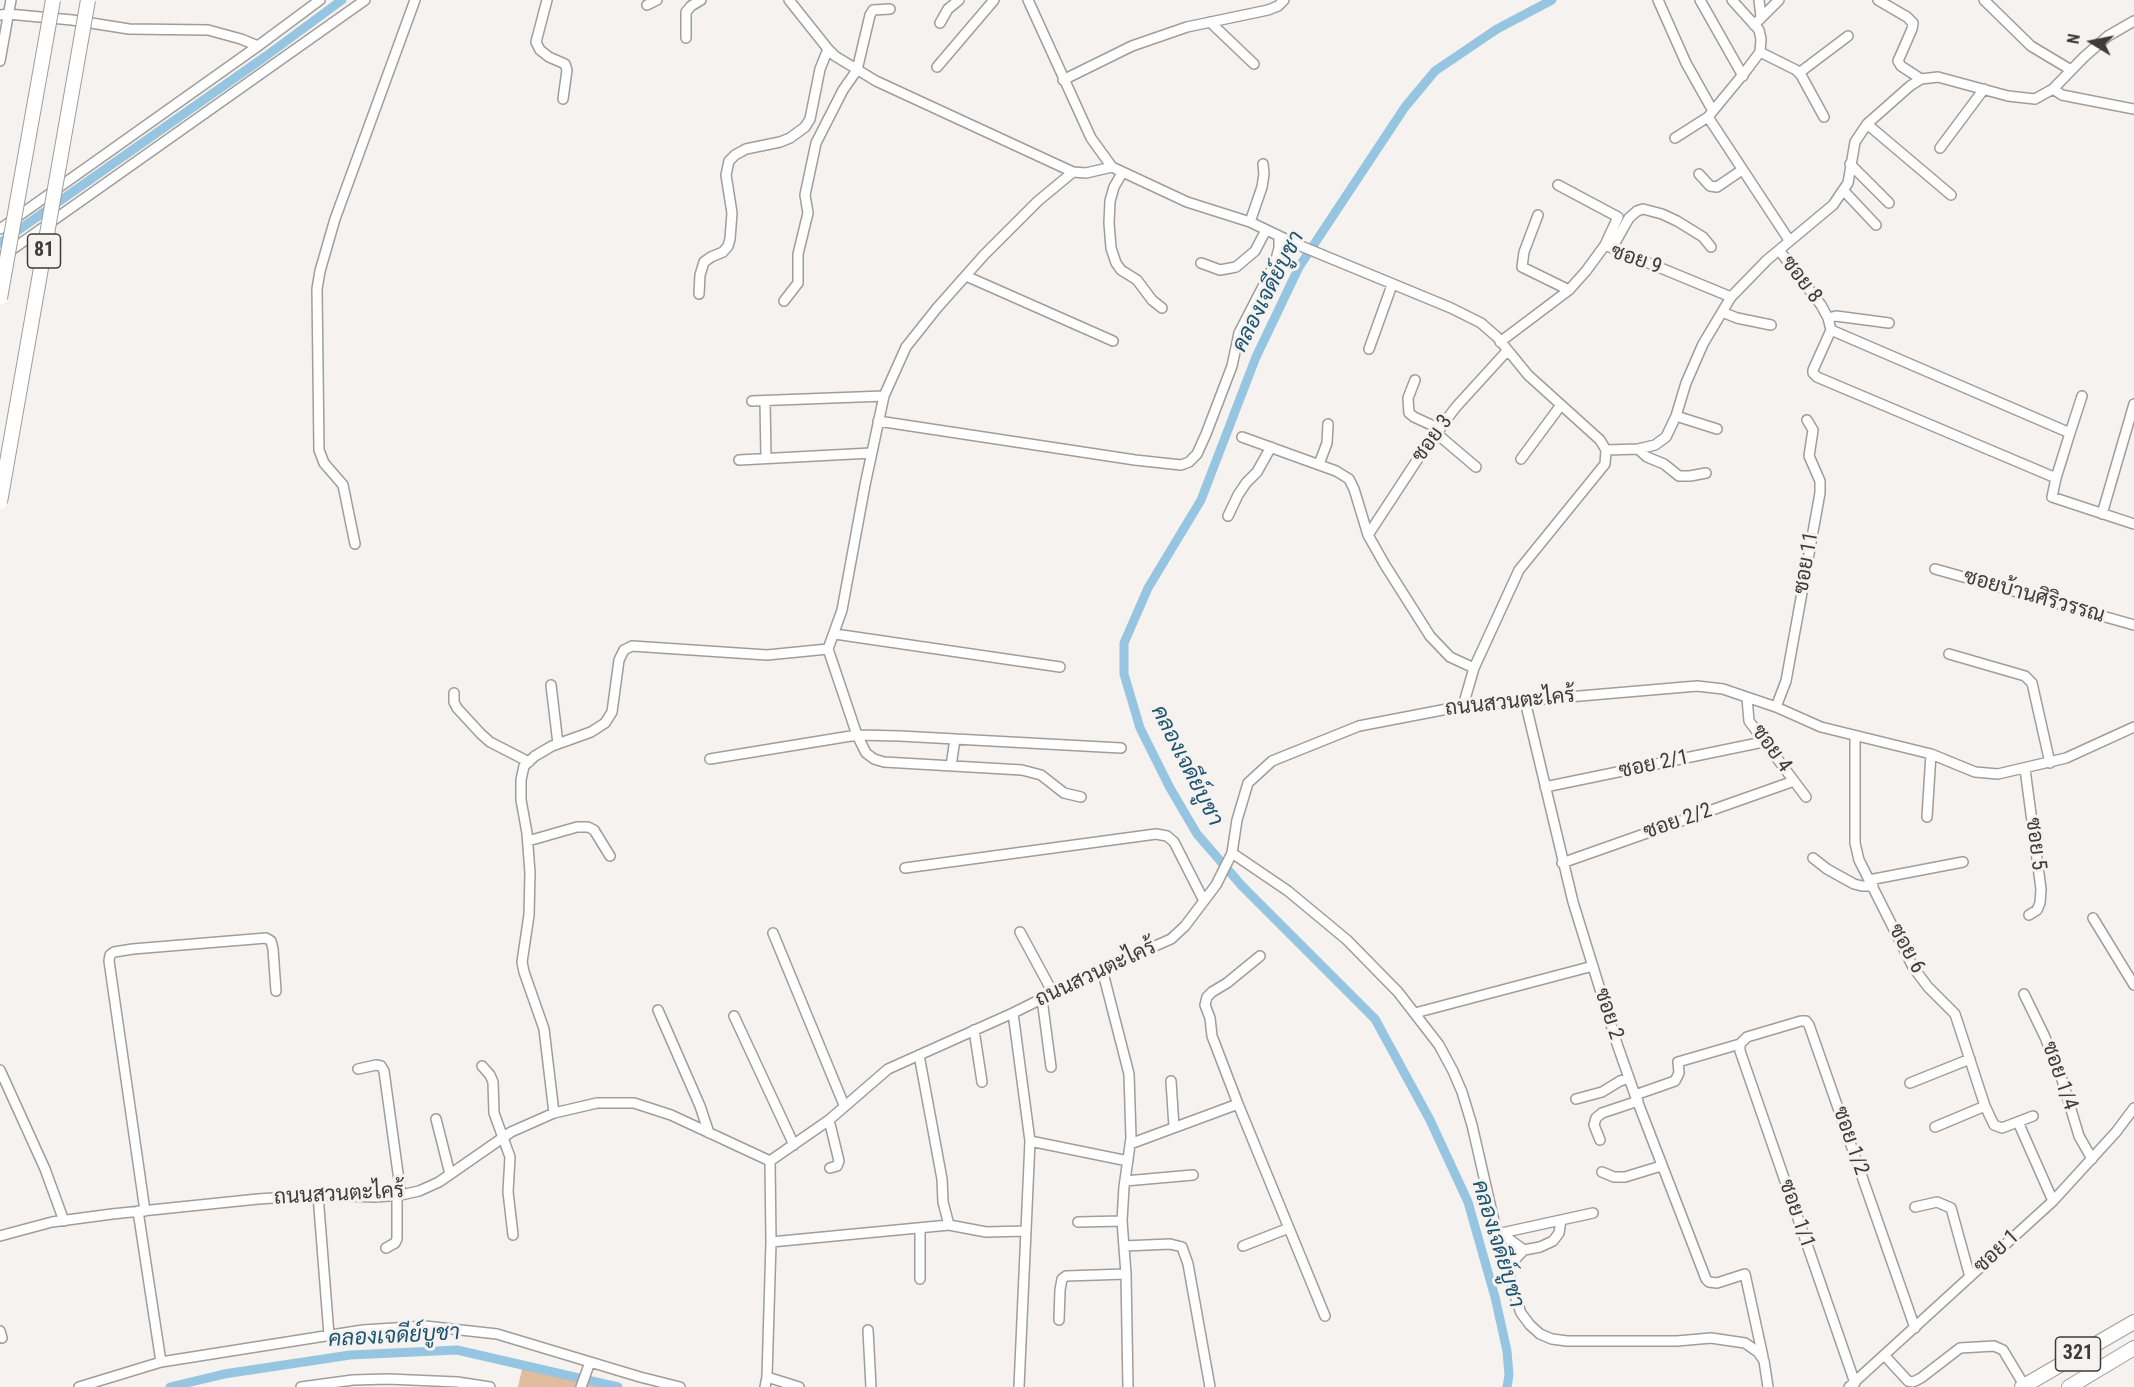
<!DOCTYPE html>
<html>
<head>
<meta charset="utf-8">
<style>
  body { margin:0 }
  #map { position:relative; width:2134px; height:1387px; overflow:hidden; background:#f5f2ef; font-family:"Roboto Condensed",sans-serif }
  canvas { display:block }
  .north { position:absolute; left:2062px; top:12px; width:60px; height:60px; -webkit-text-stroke:4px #f5f2ef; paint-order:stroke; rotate:280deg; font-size:16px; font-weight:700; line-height:24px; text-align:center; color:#3d3c3a }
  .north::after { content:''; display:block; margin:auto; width:21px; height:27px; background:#3d3c3a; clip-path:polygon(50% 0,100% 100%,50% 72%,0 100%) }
</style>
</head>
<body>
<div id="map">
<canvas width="2134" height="1387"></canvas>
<div class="north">N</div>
</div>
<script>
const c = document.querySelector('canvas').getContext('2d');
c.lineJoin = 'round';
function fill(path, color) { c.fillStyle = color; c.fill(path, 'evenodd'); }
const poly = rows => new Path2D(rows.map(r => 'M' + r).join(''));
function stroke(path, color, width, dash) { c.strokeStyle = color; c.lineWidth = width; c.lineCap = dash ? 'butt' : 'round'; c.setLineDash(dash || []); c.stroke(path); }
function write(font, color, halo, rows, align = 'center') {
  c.font = font + ' "Roboto Condensed",Sarabun,sans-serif'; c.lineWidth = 6; c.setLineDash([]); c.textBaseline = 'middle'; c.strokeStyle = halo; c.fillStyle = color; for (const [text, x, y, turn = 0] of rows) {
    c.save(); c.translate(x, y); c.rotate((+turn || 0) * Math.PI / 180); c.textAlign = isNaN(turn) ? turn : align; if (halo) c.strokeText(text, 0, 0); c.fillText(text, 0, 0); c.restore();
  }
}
const green = poly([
  [523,1365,611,1384,618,1387,518,1387]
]);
const canal = poly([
  [0,243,266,56,342,0],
  [170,1387,224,1374,350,1355,457,1350,618,1387],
  [1507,1387,1509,1375,1507,1351,1495,1297,1468,1202,1430,1120,1375,1019,1242,886,1197,834,1170,788,1140,728,1124,674,1124,643,1148,588,1201,500,1256,357,1299,267,1405,107,1435,71,1497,29,1552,0]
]);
const minor = poly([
  [547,0,536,42,540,50,549,57,565,64,567,70,563,99],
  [789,0,828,49,835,56,876,81,1073,172,1086,173,1112,167],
  [1028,0,1091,138,1112,167,1187,202,1250,222,1296,244,1451,308,1481,323,1497,337,1528,375,1600,440,1606,450,1605,464,1519,570,1474,668,1463,706],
  [1658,0,1686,63,1713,111],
  [1700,0,1743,76],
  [1759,0,1761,17],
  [1878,0,1907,17,1913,23,1912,29,1898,61,1901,66,1921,79],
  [1984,0,2031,46,2071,70],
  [647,5,657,0],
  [0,15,8,14,72,20,129,29,208,30,241,39,258,46],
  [1210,22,1254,64],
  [940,23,948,9,959,0],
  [1754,25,1779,0],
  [686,38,686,12,691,6,701,0],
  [1760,52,1796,70,1801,75,1824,117],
  [0,61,11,0],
  [937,67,994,0],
  [1799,73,1848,36],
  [1063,80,1132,46,1187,27,1268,10,1278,6,1284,0],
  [2053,89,2062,95,2072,97,2134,109],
  [1708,117,1789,240],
  [1867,124,1951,195],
  [1675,138,1708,117,1745,72,1760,52,1761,39,1759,30,1732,0],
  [1940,148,1984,89],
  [1850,164,1889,203],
  [1073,172,1038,201,984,255,937,308,906,347,884,396,865,485,842,610,828,649,857,735,866,753,874,759,884,762,1022,770,1041,775,1064,793,1081,797],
  [1122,173,1114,187,1110,201,1109,223,1111,248,1116,263,1121,270,1137,280,1152,300,1162,308],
  [1699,174,1710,186,1717,187,1742,170],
  [1558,185,1618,217,1605,245],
  [1844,191,1876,225],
  [1538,215,1524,252,1522,267,1569,290],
  [1250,222,1262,187,1264,174,1263,164],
  [0,229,258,46,320,0],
  [1612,248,1629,218,1637,211,1643,209,1662,214,1677,221,1703,237,1711,247],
  [1779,250,1821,305,1828,318,1836,316,1889,323],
  [0,258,365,0],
  [1201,263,1220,270,1236,267,1255,251,1266,230],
  [966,276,1113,341],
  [699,294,700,275,704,262,711,257,723,252,728,246,730,239,732,213,726,175,729,161,735,155,746,149,780,142,790,138,805,127,810,119,820,69,828,49],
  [784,301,798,283,798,254,808,213,805,195,816,143,843,90,857,70,870,15,873,10,890,9],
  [1722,312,1737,318,1771,325],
  [1828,318,1831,330,1813,370,1813,373,1817,377,2056,478],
  [1831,330,2070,433,2056,478,2052,497,2134,524],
  [1500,342,1569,290,1586,271,1605,245,1731,297],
  [1369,349,1392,285],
  [1415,380,1408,398,1409,413,1414,417,1440,429],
  [752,401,884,396],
  [765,401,766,458],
  [1676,416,1717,429],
  [878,421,1135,460,1181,465,1189,462,1197,454,1206,434,1232,366,1239,333,1275,263,1279,248,1279,236],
  [1436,433,1476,467],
  [2070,433,2082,396],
  [1242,437,1336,471,1349,479,1354,489,1368,535,1385,565,1430,636,1450,657,1474,668],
  [1638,449,1647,457,1664,464,1679,476,1690,476,1706,473],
  [1606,450,1638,449,1655,445,1666,437,1676,416,1686,383,1703,344,1731,297,1767,260,1833,205,1848,183,1855,142,1867,124,1910,86,1921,79,1938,77,2008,96,2035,99,2053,89,2084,57,2108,36,2134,21],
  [1521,459,1561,405],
  [739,460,871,453],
  [1319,464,1327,443,1328,424],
  [2102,514,2134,404],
  [1228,516,1238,495,1246,483,1257,472,1271,447],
  [1368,535,1425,448,1456,407,1507,351],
  [355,544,343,485,324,463,319,450,317,289,320,271,335,219,415,0],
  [1935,569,2134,625],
  [835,634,1060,667],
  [1949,654,2025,676,2032,683,2050,763],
  [551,685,558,744],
  [454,693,454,702,457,708,481,734,490,742,529,762],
  [1747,698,1749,721,1806,797],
  [1525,701,1573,902,1616,1041,1635,1095,1706,1279,1709,1282,1717,1283,1745,1274,1763,1357],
  [1776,707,1786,681,1820,493,1820,481,1809,456,1813,430,1807,420],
  [1855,736,1855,843,1859,860,1913,967,1928,987,1955,1014,1985,1106,1994,1125,2002,1128,2033,1116],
  [710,759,857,735,900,736,1121,748],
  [951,766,955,739],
  [2025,769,2041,889,2040,903,2037,910,2029,915],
  [1545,787,1763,742],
  [1927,817,1931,754],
  [528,841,577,827,588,827,594,830,610,856],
  [1232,853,1288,891,1347,940,1398,992,1439,1045,1453,1071,1462,1092,1472,1125,1497,1234,1516,1299,1521,1313,1530,1325,1540,1334,1552,1339,1567,1341,1677,1341,1711,1338,1745,1343,1758,1352,1764,1361,1768,1387],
  [1813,858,1827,869,1854,884,1862,886,1873,886],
  [1562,863,1794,781],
  [905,868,1156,834,1167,836,1174,842,1204,901],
  [1869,880,1963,862],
  [2093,918,2134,985],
  [1020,932,1053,993],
  [773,933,844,1105],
  [1102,969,1129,1074,1131,1138,1124,1187,1122,1221,1126,1274,1128,1387],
  [2024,994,2044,1035,2060,1073,2079,1136,2092,1159],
  [1042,999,1051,1067],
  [658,1010,700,1106,709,1133],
  [1013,1013,1030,1141,1128,1161],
  [1415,1013,1593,966],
  [734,1016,794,1145],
  [974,1030,982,1082],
  [1740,1044,1740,1051,1855,1383],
  [919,1055,942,1179,943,1202,949,1225],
  [482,1066,490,1075,493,1082,494,1113,510,1157,508,1192,513,1235],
  [358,1069,376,1065,381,1066,384,1071,401,1195],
  [0,1070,45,1169,64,1221],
  [1171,1081,1174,1127],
  [1910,1083,1970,1059],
  [1635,1095,1675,1081,1679,1073,1678,1062,1740,1044,1747,1037,1801,1021,1806,1021,1809,1025,1915,1328],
  [1576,1099,1602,1092,1620,1081,1629,1078],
  [1238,1104,1212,1036,1210,1018,1205,1005,1207,997,1212,992,1227,983,1260,956],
  [554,1113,544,1029,524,972,522,962,529,915,530,873,527,833,521,800,521,780,524,766,535,756,552,746,591,732,605,723,612,712,619,660,624,650,632,646,767,655,828,649],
  [436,1119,450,1174],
  [829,1120,839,1161,837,1166,830,1168],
  [2018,1122,2053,1201],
  [1935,1127,1985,1106],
  [1600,1140,1594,1125,1596,1118,1602,1113,1638,1101],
  [1130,1144,1238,1104,1325,1316],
  [1602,1172,1614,1177,1625,1177,1661,1166],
  [1125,1181,1193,1175],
  [318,1195,329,1335],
  [1915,1207,1937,1202,1951,1208,1970,1277],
  [138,1211,161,1362],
  [145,1211,109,961,110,955,114,952,133,949,266,938,271,941,273,949,276,991],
  [1078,1222,1122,1221],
  [920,1228,920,1279],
  [1497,1234,1593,1213],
  [1502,1234,1524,1250,1540,1247,1553,1241,1559,1233,1561,1220],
  [0,1236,52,1222,112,1214,258,1199,318,1195,375,1197,401,1195,419,1191,439,1182,511,1132,554,1113,597,1103,634,1103,671,1115,770,1161,829,1120,888,1069,1013,1013,1098,971,1171,939,1185,926,1216,885,1232,853,1237,820,1248,783,1272,761,1359,726,1463,706,1697,686,1723,689,1776,707,1821,727,1931,754,1975,772,1998,774,2066,758,2134,727],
  [771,1242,949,1225,986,1232,1026,1231],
  [1124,1246,1170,1244,1182,1247,1188,1264,1210,1387],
  [1243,1246,1289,1228],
  [386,1248,395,1243,397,1239,397,1195],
  [1507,1268,1524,1250],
  [1059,1320,1060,1290,1062,1279,1066,1276,1126,1274],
  [868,1330,871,1387],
  [0,1331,2,1338],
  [1885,1356,1908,1381,1913,1382,1921,1378,1960,1348,1994,1346,2003,1350,2024,1385],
  [767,1377,799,1387],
  [79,1387,161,1362,363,1330,425,1326,497,1334,640,1377,680,1387],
  [301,1387,353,1380,388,1379,457,1382,490,1387],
  [581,1387,590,1362],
  [765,1387,767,1377,771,1242,770,1161],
  [1019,1387,1030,1141],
  [1849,1387,2053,1201,2116,1132,2134,1108]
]);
const highway = poly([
  [2022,1387,2134,1322],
  [2069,1387,2134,1348]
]);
const highwayBridge = poly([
  [0,298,53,0],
  [0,502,88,0]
]);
const shields = [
  [44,251,33],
  [2078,1354,45]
];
const shieldNames = [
  ["81",44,251],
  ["321",2078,1354]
];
const streetNames = [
  ["ซอย 9",1636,260,19],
  ["ซอย 8",1801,280,53],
  ["ซอย 3",1433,439,-54],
  ["ซอย 11",1807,563,-80],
  ["ซอยบ้านศิริวรรณ",2034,597,16],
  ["ถนนสวนตะไคร้",1510,703,-6],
  ["ซอย 4",1771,749,54],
  ["ซอย 2/1",1654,765,-12],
  ["ซอย 2/2",1678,822,-19],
  ["ซอย 5",2035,844,83],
  ["ซอย 6",1906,949,61],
  ["ถนนสวนตะไคร้",1096,974,-25],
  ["ซอย 2",1608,1014,72],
  ["ซอย 1/4",2059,1076,71],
  ["ซอย 1/2",1850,1141,71],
  ["ถนนสวนตะไคร้",339,1195,-3],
  ["ซอย 1/1",1796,1214,71],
  ["ซอย 1",1997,1252,-43]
];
const waterNames = [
  ["คลองเจดีย์บูชา",1269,292,-63],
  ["คลองเจดีย์บูชา",1186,766,63],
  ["คลองเจดีย์บูชา",1497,1244,73],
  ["คลองเจดีย์บูชา",394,1337,-3]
];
fill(green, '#e1bd9d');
stroke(canal, '#96c5e1', 9);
stroke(minor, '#a09d9a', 12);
stroke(highway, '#a09d9a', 16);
stroke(minor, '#fff', 9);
stroke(highway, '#fff', 14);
stroke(highwayBridge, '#a09d9a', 16, []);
stroke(highwayBridge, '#fff', 14);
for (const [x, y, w] of shields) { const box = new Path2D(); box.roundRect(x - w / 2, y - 17, w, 34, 4.5); c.fillStyle = '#f5f2ef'; c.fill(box); stroke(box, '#3d3c3a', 1.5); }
write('bold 20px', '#3d3c3a', null, shieldNames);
write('21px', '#3d3c3a', '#f5f2ef', streetNames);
write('italic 22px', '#1a5470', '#f5f2ef', waterNames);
</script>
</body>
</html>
